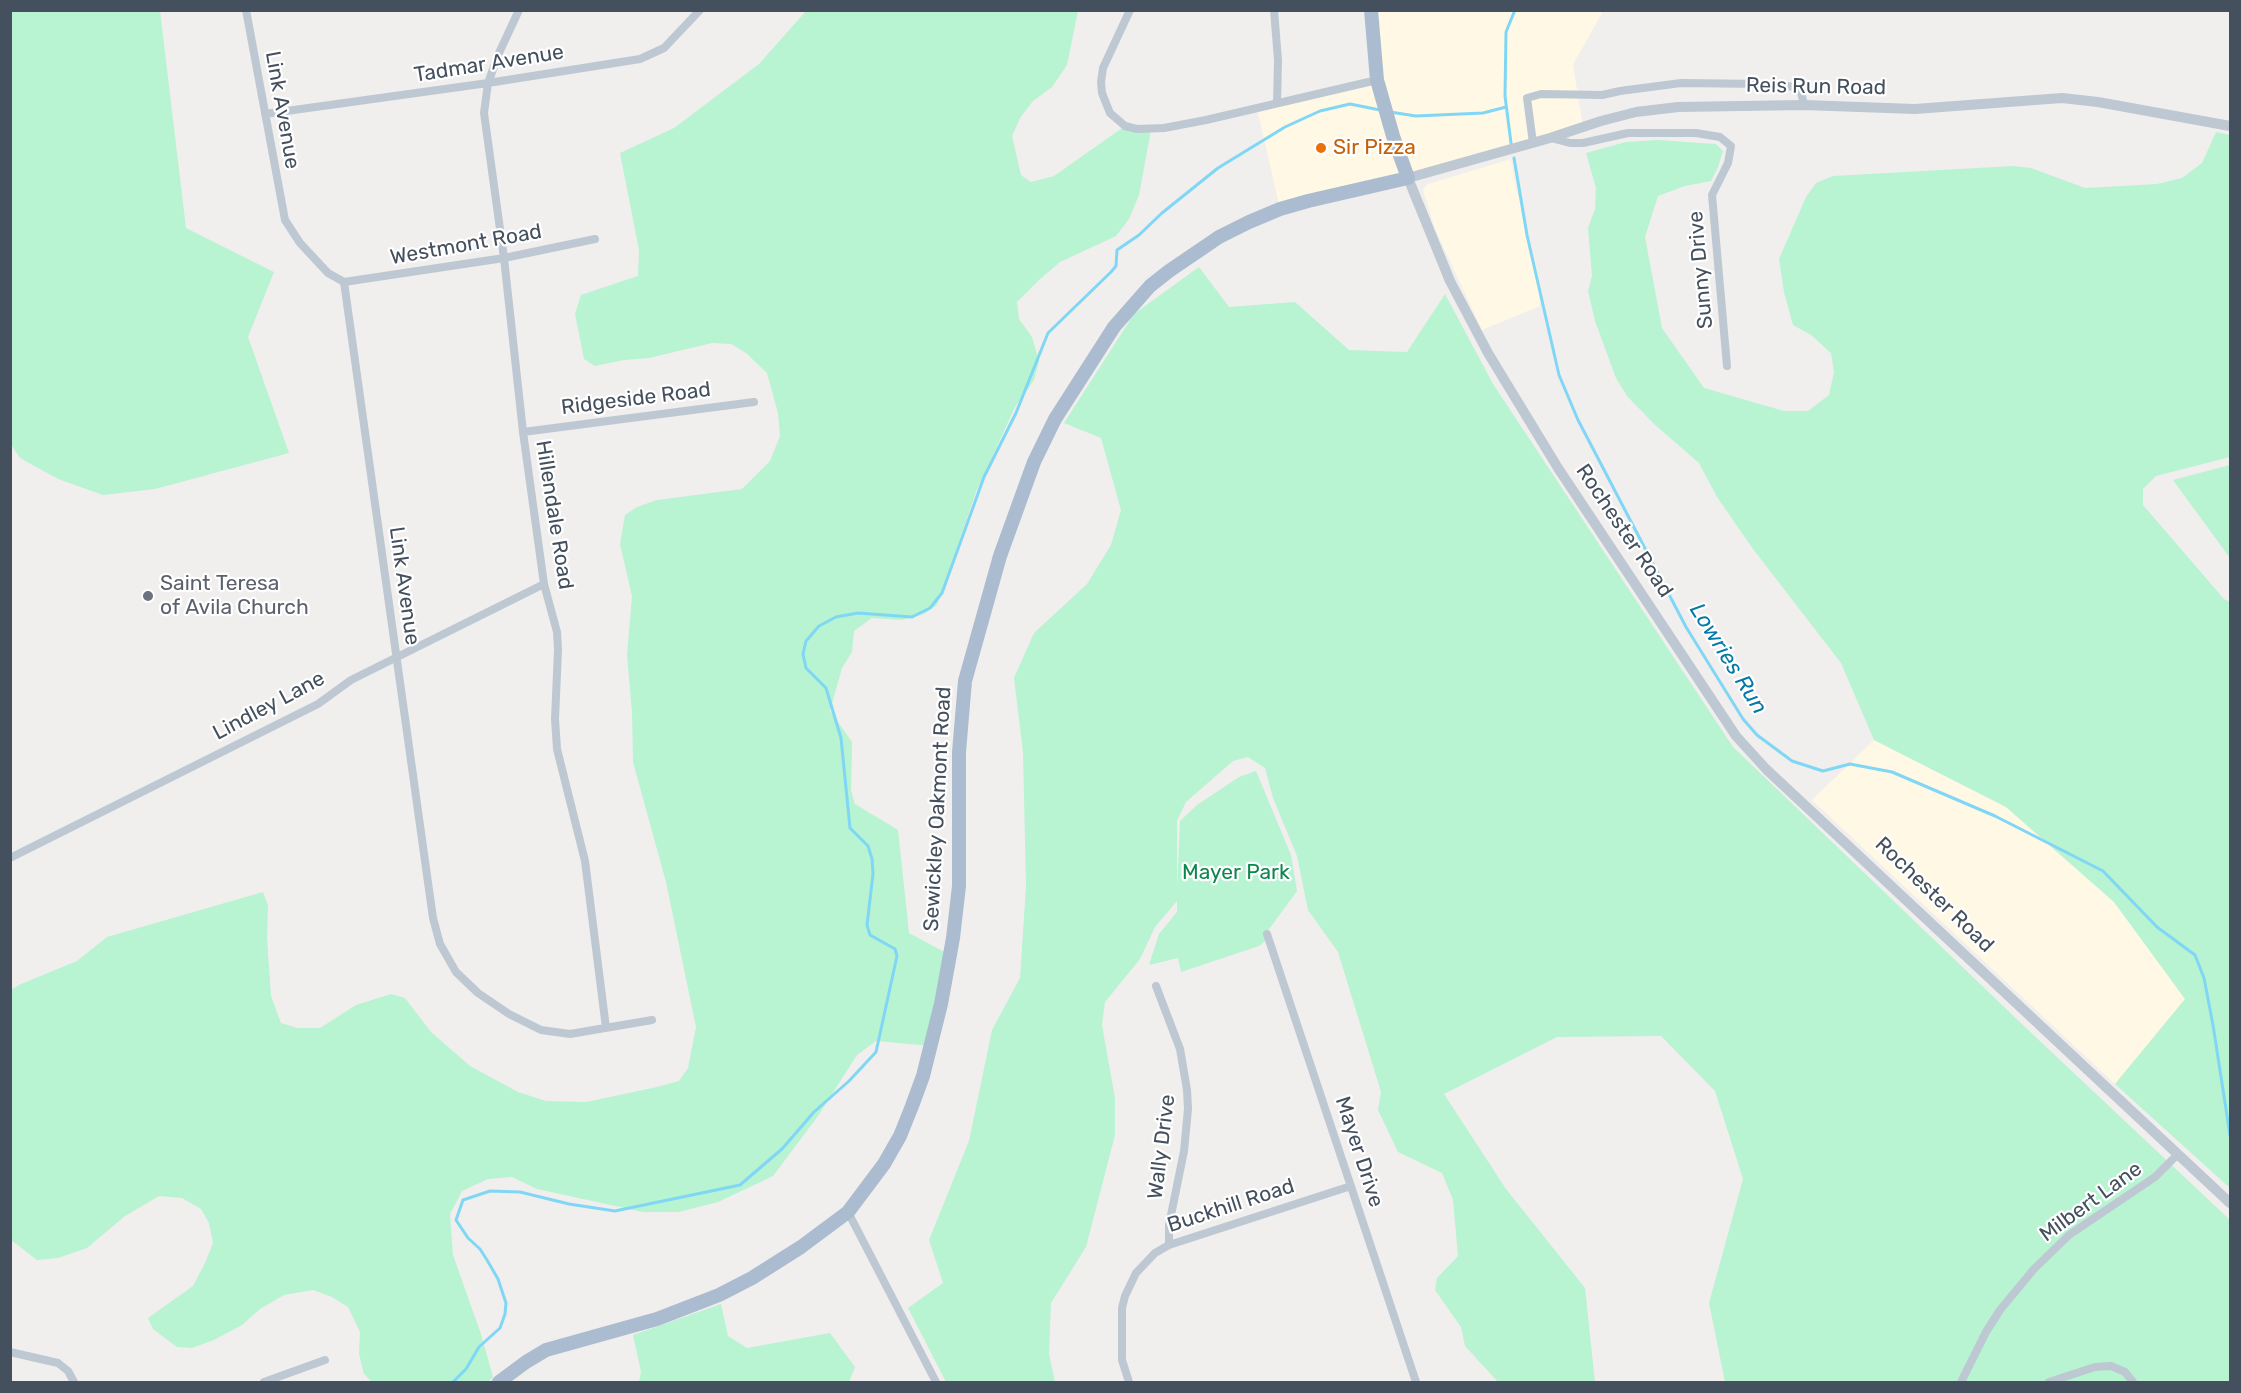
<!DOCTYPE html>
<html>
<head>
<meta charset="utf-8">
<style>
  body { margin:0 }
  #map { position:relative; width:2241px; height:1393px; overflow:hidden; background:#f1eeee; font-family:Rubik,sans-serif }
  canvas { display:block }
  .frame { position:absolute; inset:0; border:12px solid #44505e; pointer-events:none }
</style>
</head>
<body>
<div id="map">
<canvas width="2241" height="1393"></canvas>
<div class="frame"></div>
</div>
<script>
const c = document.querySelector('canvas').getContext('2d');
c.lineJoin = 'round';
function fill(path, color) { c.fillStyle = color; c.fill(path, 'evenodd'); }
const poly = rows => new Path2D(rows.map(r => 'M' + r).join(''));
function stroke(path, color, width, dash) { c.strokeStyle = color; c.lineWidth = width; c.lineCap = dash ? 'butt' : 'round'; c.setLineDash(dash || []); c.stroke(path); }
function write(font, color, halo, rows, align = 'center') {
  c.font = font + ' Rubik,sans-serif'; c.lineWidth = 4.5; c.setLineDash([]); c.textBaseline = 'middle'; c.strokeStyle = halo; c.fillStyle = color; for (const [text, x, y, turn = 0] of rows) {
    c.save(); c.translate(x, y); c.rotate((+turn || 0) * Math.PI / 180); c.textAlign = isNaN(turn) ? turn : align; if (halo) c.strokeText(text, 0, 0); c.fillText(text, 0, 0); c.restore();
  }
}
const commercial = poly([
  [1599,10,1602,13,1573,65,1583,127,1280,209,1257,108,1377,80,1371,11],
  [1511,159,1516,187,1539,279,1540,306,1482,330,1435,229,1423,190,1428,184],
  [1874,740,2006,807,2114,902,2185,999,2115,1084,1812,800]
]);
const green = poly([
  [10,11,160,11,186,228,274,272,248,337,289,453,155,489,103,495,58,479,20,458,10,443],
  [806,11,1078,11,1067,65,1052,87,1033,101,1020,118,1012,136,1021,175,1031,182,1054,176,1125,126,1151,130,1139,195,1129,219,1116,236,1060,262,1039,280,1017,302,1019,319,1032,337,1039,361,1034,380,1015,407,976,492,937,605,924,614,902,620,872,618,854,631,852,652,842,668,830,711,852,742,851,790,855,804,898,830,909,933,950,955,931,1046,876,1041,857,1055,818,1116,773,1176,718,1202,679,1212,643,1212,537,1189,512,1177,488,1179,462,1191,450,1214,453,1255,481,1334,493,1377,488,1382,372,1382,364,1374,359,1354,360,1332,348,1307,332,1297,313,1290,284,1295,260,1309,242,1325,214,1340,192,1348,177,1347,153,1329,148,1318,193,1286,205,1263,213,1243,209,1223,201,1209,182,1198,159,1196,125,1216,87,1248,58,1258,37,1260,11,1240,10,990,21,984,77,961,107,937,263,892,268,905,267,938,271,996,281,1023,297,1028,320,1028,356,1005,391,994,405,998,431,1032,470,1066,518,1092,546,1101,586,1102,657,1087,679,1081,688,1068,696,1027,666,882,633,762,632,712,627,655,632,596,620,544,625,515,637,507,657,500,742,489,770,461,780,436,778,413,767,373,746,353,731,344,712,343,649,358,624,360,595,366,584,359,575,314,581,295,638,276,639,250,620,153,674,128,759,64],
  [2216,132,2230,135,2230,457,2156,476,2143,489,2143,505,2224,599,2230,602,2230,1188,2115,1084,2185,999,2114,902,2006,807,1874,740,1841,663,1753,549,1717,497,1699,463,1654,424,1627,396,1616,378,1595,321,1588,291,1592,276,1588,228,1595,209,1596,188,1586,153,1626,142,1658,140,1716,144,1723,151,1718,167,1711,181,1685,186,1658,196,1645,237,1662,328,1704,388,1784,411,1808,411,1829,395,1834,372,1831,353,1811,335,1793,325,1784,292,1779,259,1806,197,1816,183,1833,176,2013,166,2031,168,2085,188,2157,184,2182,178,2202,163],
  [1199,267,1229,307,1295,302,1349,350,1407,352,1445,294,1493,384,1733,747,2025,1027,2230,1220,2230,1382,1725,1382,1709,1303,1743,1179,1715,1091,1661,1036,1557,1037,1444,1094,1506,1189,1585,1288,1595,1382,1498,1382,1465,1346,1461,1327,1435,1290,1437,1278,1458,1256,1453,1200,1442,1173,1398,1152,1378,1110,1381,1092,1338,952,1308,910,1297,856,1273,798,1265,768,1248,757,1233,761,1186,802,1177,821,1177,890,1180,821,1197,805,1239,777,1256,771,1291,855,1297,891,1267,932,1269,938,1259,946,1181,972,1178,958,1149,965,1159,934,1177,912,1177,901,1155,927,1140,959,1105,1002,1102,1025,1115,1098,1115,1135,1086,1247,1051,1303,1049,1354,1055,1382,946,1382,908,1308,943,1283,929,1240,969,1141,992,1030,1020,978,1026,886,1023,752,1014,678,1034,633,1087,584,1111,545,1121,510,1101,438,1064,423,1134,314],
  [2230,465,2230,558,2173,480],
  [721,1304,728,1336,747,1348,830,1333,855,1367,849,1382,639,1382,641,1372,633,1335]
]);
const stream = poly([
  [1390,112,1416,116,1483,113,1506,107],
  [1511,143,1505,96,1506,32,1515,10],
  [1514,158,1527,235,1559,375,1578,420,1686,627,1743,719,1757,735,1792,761,1823,771,1850,764,1892,772,1995,816,2103,871,2157,927,2195,955,2204,978,2213,1025,2230,1135],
  [453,1382,466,1369,479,1347,500,1328,505,1314,506,1303,498,1279,487,1260,480,1249,468,1238,456,1220,463,1200,490,1191,520,1192,569,1204,615,1211,740,1185,782,1149,814,1112,849,1081,876,1052,897,956,895,949,870,935,867,925,873,874,872,859,868,846,850,828,841,738,826,688,806,668,803,654,806,641,819,626,836,617,858,613,912,617,930,608,942,593,984,477,1016,413,1048,333,1111,272,1116,266,1117,250,1139,235,1162,213,1218,168,1285,127,1320,111,1350,104,1380,110]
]);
const minor = poly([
  [246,10,285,220,300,243,328,273,344,282,433,918,440,944,456,972,478,993,509,1014,541,1030,570,1034,652,1020],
  [519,10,499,53,488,83,484,113,504,258,523,432,544,584,557,632,558,650,555,719,557,749,585,861,606,1028],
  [1130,10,1103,68,1101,82,1102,93,1110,113,1125,126,1137,129,1164,128,1206,120,1377,80],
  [1274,10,1278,60,1277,103],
  [265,114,488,83,640,59,664,48,700,10],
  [1551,138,1570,143,1583,143,1628,133,1696,133,1720,137,1731,146,1728,163,1712,195,1727,366],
  [1533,143,1527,98,1541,94,1602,95,1620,91,1681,83,1764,84,1796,87,1801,92,1804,105],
  [344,282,504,258,595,239],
  [523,432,754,402],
  [10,858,318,704,351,680,544,584],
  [1267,934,1416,1382],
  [1156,986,1180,1049,1187,1090,1188,1109,1184,1151,1169,1225,1169,1245],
  [848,1212,936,1382],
  [10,1352,58,1363,68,1371,74,1382],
  [264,1382,325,1360],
  [1129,1382,1122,1360,1122,1308,1125,1296,1136,1273,1155,1253,1169,1245,1351,1186],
  [1961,1382,1986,1332,2000,1310,2034,1269,2069,1235,2155,1177,2178,1154],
  [2049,1382,2095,1367,2111,1366,2125,1372,2133,1382]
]);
const tertiary = poly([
  [2230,126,2098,102,2062,98,1915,109,1804,105,1678,107,1636,112,1601,121,1550,138,1408,178,1450,281,1488,353,1558,468,1736,736,1766,769,2230,1203]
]);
const primary = poly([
  [499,1382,526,1362,546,1350,657,1319,719,1295,752,1278,801,1247,848,1212,884,1164,900,1136,912,1106,923,1076,941,1004,953,938,959,886,959,752,965,681,1000,556,1034,462,1055,419,1114,327,1150,286,1169,271,1219,237,1249,222,1280,209,1308,201,1408,178,1393,136,1377,80,1371,10]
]);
const markers = [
  [1321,148,6,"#e8710a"],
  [148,596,6,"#6b7280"]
];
const streetNames = [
  ["Tadmar Avenue",489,64,-9],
  ["Reis Run Road",1816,87,1],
  ["Link Avenue",282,110,80],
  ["Westmont Road",466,245,-10],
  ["Sunny Drive",1701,270,-95],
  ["Ridgeside Road",636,399,-7],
  ["Hillendale Road",554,515,81],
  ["Rochester Road",1624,531,56],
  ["Link Avenue",404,586,82],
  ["Lindley Lane",269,706,-28],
  ["Sewickley Oakmont Road",938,809,-87],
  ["Rochester Road",1934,895,44],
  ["Wally Drive",1162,1147,-83],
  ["Mayer Drive",1359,1152,72],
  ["Milbert Lane",2091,1202,-36],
  ["Buckhill Road",1231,1206,-18]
];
const foodNames = [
  ["Sir Pizza",1333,148]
];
const worshipNames = [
  ["Saint Teresa",160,584],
  ["of Avila Church",160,608]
];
const parkNames = [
  ["Mayer Park",1236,873]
];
const waterNames = [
  ["Lowries Run",1728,659,58]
];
fill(commercial, '#fef8e5');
fill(green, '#b8f3d2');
stroke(stream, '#80d7f5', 3);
stroke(minor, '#bdc8d2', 8);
stroke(tertiary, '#bdc8d2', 10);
stroke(primary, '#abbcd0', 14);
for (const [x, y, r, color] of markers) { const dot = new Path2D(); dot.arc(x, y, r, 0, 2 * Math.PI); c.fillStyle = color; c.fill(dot); stroke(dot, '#fff', 2); }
write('21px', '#44505e', '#fff', streetNames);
write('21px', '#c56008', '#fff', foodNames, 'left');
write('21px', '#5b616d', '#fff', worshipNames, 'left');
write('21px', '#0e8650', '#fff', parkNames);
write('italic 22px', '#027aa5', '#fff', waterNames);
</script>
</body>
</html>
